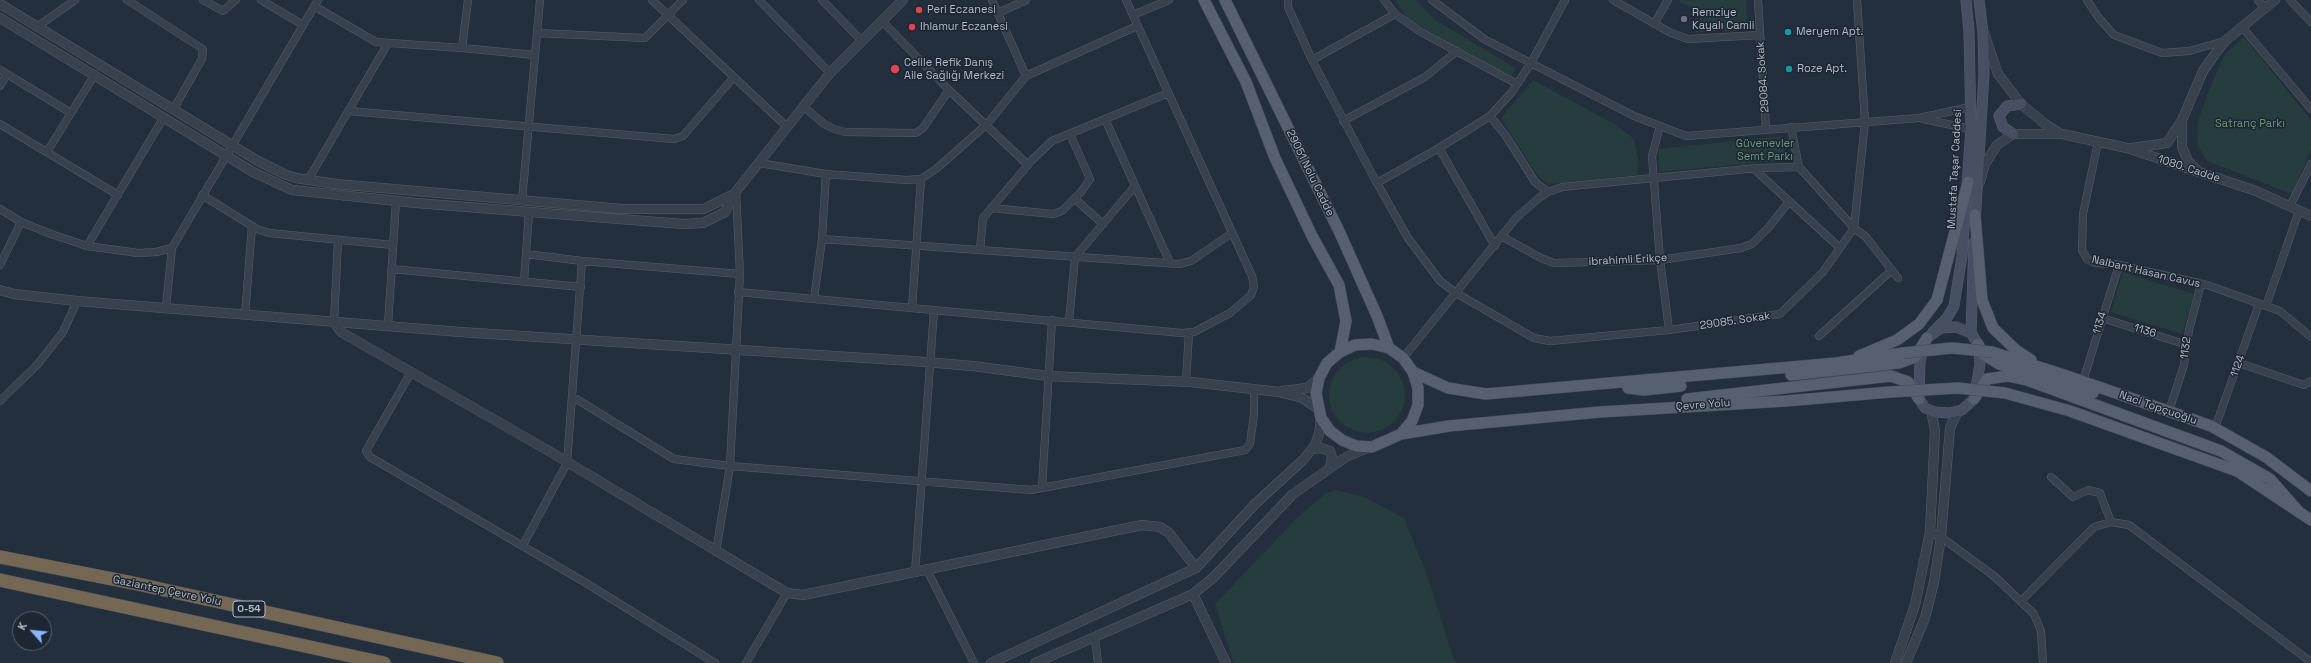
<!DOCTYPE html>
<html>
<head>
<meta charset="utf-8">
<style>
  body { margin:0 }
  #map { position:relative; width:2311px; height:663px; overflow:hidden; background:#242f3e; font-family:"Space Grotesk",sans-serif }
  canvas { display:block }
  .north { position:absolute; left:12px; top:611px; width:40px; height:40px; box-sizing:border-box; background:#1d2633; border:1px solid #59626f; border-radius:50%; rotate:297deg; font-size:11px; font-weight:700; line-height:16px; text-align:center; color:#b4bcc9 }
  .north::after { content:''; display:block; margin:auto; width:14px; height:18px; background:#8ab4f8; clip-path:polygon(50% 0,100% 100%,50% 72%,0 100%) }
</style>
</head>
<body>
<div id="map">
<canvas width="2311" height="663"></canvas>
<div class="north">K</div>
</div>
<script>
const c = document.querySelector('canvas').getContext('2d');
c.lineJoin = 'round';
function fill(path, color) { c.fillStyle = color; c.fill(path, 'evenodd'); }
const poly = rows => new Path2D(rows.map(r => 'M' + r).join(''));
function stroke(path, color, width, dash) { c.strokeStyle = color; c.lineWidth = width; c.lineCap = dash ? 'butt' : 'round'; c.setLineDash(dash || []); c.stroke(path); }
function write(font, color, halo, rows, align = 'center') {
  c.font = font + ' "Space Grotesk",sans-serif'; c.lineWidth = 3; c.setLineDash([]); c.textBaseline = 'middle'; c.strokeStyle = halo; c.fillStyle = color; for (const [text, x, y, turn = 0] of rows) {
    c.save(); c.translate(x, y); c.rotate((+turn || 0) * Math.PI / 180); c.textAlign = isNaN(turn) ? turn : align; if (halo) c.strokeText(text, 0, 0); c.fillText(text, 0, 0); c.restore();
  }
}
const green = poly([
  [1395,0,1416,0,1435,20,1516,68,1511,77,1408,19],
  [1680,0,1746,0,1747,30,1696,32,1702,12,1680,2],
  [2244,37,2311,120,2311,149,2292,194,2207,161,2198,145,2197,124,2209,90,2225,54],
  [1533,80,1616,125,1634,139,1638,159,1637,175,1548,184,1538,176,1501,118],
  [1783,136,1785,160,1659,172,1658,149],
  [2123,272,2194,294,2182,334,2111,312],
  '1329 395a38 38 0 1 1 76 0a38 38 0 1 1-76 0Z',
  [1335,490,1364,497,1404,518,1427,575,1454,660,1457,663,1234,663,1215,604,1297,518,1325,494]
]);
const minor = poly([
  [127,0,203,49,202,59,173,110],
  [203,0,223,11,236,0],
  [261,0,303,25],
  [652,0,787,127],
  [759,0,830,73],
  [822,0,862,41],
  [992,0,1026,76],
  [1288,0,1288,7,1312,60,1373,176,1408,238,1440,281,1456,293,1534,338,1550,341,1669,330,1780,314,1823,272,1854,228,1865,122,1857,0],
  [1384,0,1395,14,1421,32,1517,84],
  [1432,0,1484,39,1634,116,1686,136,1919,118,1970,107],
  [1613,0,1671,33,1688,39,1760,35],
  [1758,0,1766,129],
  [2087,0,2098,17,2114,35,2162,53,2189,51,2225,41],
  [2258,0,2265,8],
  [2290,0,2311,22],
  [314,6,376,42,462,48,535,55],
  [998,13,1026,0],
  [1133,15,1169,0],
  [882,21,949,90,1028,165],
  [1654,24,1668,0],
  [37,27,75,0],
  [2242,27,2311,109],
  [537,33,645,38,683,0],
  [462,48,468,0],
  [1312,60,1395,14],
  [0,70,7,74,0,86],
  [7,74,71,113],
  [803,106,824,124,834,129,845,132,916,133,923,128,949,90],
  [349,111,674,139,683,136,734,77],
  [1490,116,1506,136,1535,182,1548,192],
  [1105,119,1170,263],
  [1923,119,1971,129],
  [1343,121,1425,77,1457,51],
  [0,124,118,195],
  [1660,126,1652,156,1660,260,1669,330],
  [1791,127,1799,167,1854,228,1866,237,1898,278],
  [2098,142,2083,214,2082,250,2087,259,2095,263,2115,264,2207,285,2280,311,2311,337],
  [1439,148,1495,246],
  [47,152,95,74],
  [759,163,826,174,906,180,921,179,936,169,987,124,1026,76,1137,26],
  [1753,168,1840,248],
  [308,180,388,43],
  [1377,183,1439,148,1490,116,1512,92,1531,63,1565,0],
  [202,195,257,229,269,233,393,245],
  [1075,199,1103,224],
  [522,201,540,0],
  [2290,206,2311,164],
  [991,208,1053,214,1062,211,1081,192,1090,179,1070,134],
  [0,209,21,222,51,234,87,246,138,253,156,252,172,248],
  [1503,237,1541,258,1554,263,1660,260,1741,248,1752,244,1769,227,1788,203],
  [822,239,1179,264,1191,261,1232,233],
  [87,246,164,117],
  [980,250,983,218,1032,160,1052,141,1168,93],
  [526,254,582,261],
  [0,265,21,222],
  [392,269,581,287],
  [524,281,529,212],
  [738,292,1182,333,1194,332,1230,313,1251,295,1254,287,1252,276,1126,0],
  [814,299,822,239,826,174],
  [2266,306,2299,211],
  [166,307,172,248,318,0],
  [912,308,921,179],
  [245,315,252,226],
  [2102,318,2187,345],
  [334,322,338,241],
  [1069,322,1075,257,1135,186],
  [388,325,396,201],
  [1819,336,1892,270],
  [1403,358,1516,218,1540,197,1548,192,1562,187,1654,178,1758,168,1799,167],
  [2239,363,2304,385,2311,381],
  [410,374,366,451,370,457,586,583,715,663],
  [2083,381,2119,265],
  [1186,382,1189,332],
  [573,397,674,459,730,466,1031,490,1245,450,1250,444,1254,414,1254,389],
  [0,401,37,365,63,332,77,301],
  [2169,411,2184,365,2189,330,2201,284],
  [2215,428,2259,304],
  [2051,477,2073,497,2088,490,2100,493,2111,522],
  [1042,488,1052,320],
  [1930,532,1941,537,1994,576,2034,614,2041,631,2043,663],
  [523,545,567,463,582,261,740,274],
  [716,552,730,466,740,274,736,191],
  [927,570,974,663],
  [915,573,934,310],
  [2021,601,2094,527,2111,522,2129,525,2311,662],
  [1095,639,1098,663],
  [746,663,787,593]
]);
const tertiary = poly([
  [0,4,258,161,284,174,296,178,336,184,622,209,704,209,734,194],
  [0,18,253,172,292,190,416,203,683,224,703,223,725,212,734,194,830,73,903,0],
  [1984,33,1998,74,2021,104,2045,124,2061,134],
  [2182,122,2182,147,2188,161,2197,170],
  [2132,148,2167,143,2182,120,2203,71,2215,54,2225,41,2275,0],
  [1980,182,1985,164,1997,145,2013,134,2062,134,2127,148,2256,191,2311,216],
  [0,290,14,294,77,301,460,332,912,361,973,366,1048,376,1191,382,1279,392,1302,398,1317,408],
  [334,322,341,332,542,447,787,593,803,595,1142,525,1160,527,1169,533,1196,568],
  [1282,391,1307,388,1319,378],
  [1312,449,1321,448,1330,451,1332,458,1330,467],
  [1193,594,1226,663],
  [991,663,1196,568,1255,504,1303,460,1315,445,1319,434,1321,418],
  [1035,663,1193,594,1213,578,1293,494,1346,457,1370,447],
  [1895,663,1915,605,1930,532,1935,431,1931,410],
  [1906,663,1925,618,1934,582,1941,537,1950,428,1958,411]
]);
const secondary = poly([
  [2013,134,2003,127,1999,116,2007,106,2021,104],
  [1975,224,1984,74,1983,33,1979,0],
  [1956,327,1971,333,1978,344,1980,364,1974,399,1962,410,1949,413,1935,412,1925,408,1919,399,1920,361,1927,338,1941,328,1956,327],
  [1933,332,1947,318,1954,306,1962,256,1971,129,1969,31,1966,0],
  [1971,333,1974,242]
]);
const primary = poly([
  [1204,0,1246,82,1275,158,1312,236,1339,285,1346,321,1340,352],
  [1225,0,1339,231,1377,316,1389,348,1403,358,1413,372,1418,388,1418,405,1412,421,1401,434,1372,447,1356,446,1342,440,1330,431,1321,418,1316,393,1319,378,1327,363,1340,352,1355,345,1372,344,1389,348],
  [1975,215,1982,300,1993,328,2016,350,2031,360],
  [1978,344,1983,354,1999,364,2093,393],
  [1992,352,2064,375,2211,426,2266,457,2311,491],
  [1859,356,1897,340,1919,324,1937,300,1968,182],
  [1413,372,1448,388,1486,394,1836,363,1903,353],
  [1791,375,1899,363,1915,357,1927,338],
  [1628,388,1644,390,1681,386],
  [2005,393,2070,411,2237,471,2311,520],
  [1687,399,1891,376,1908,382,1919,399],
  [1974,399,1987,379,2008,376,2027,380,2221,451,2270,479,2299,512],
  [1401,434,1449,426,1600,412,1786,401,1890,392]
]);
const motorway = poly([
  [0,557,133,583,497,663],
  [0,580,384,663]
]);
const primaryBridge = poly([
  [1903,353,1952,348,1992,352],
  [1890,392,1958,388,2005,393]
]);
const markers = [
  [919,10,4,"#e0444e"],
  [1684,19,4,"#6b7280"],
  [912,27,4,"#e0444e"],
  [1788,32,4,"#0f9aa8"],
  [895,69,5,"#e0444e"],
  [1789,69,4,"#0f9aa8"]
];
const shields = [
  [249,609,32]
];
const shieldNames = [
  ["O-54",249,609]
];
const poiNames = [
  ["Peri Eczanesi",927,10],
  ["Remziye",1692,13],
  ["Kayalı Camii",1692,26],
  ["Ihlamur Eczanesi",920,27],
  ["Meryem Apt.",1796,32],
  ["Celile Refik Danış",904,63],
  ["Aile Sağlığı Merkezi",904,76],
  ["Roze Apt.",1797,69]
];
const streetNames = [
  ["29084. Sokak",1763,77,-94],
  ["Mustafa Taşar Caddesi",1955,169,-87],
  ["1080. Cadde",2189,169,18],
  ["29051 Nolu Cadde",1310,173,64],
  ["ibrahimli Erikçe",1628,260,-3],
  ["Nalbant Hasan Cavus",2146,272,13],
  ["29085. Sokak",1735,321,-8],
  ["1134",2100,323,-73],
  ["1136",2145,331,17],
  ["1132",2186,348,-82],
  ["1124",2238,366,-70],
  ["Çevre Yolu",1703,405,-4],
  ["Naci Topçuoğlu",2158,408,19],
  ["Gaziantep Çevre Yolu",167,591,12]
];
const parkNames = [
  ["Satranç Parkı",2250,124],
  ["Güvenevler",1765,144],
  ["Semt Parkı",1765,157]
];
fill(green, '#263c3f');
stroke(minor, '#565f6c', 8);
stroke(tertiary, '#565f6c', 10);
stroke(secondary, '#565f6c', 11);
stroke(primary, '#414a57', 12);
stroke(motorway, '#434c59', 14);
stroke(minor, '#38414e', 7);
stroke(tertiary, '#38414e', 9);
stroke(secondary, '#465061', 10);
stroke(primary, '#56606e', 11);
stroke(motorway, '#746855', 13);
stroke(primaryBridge, '#414a57', 12, []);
stroke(primaryBridge, '#56606e', 11);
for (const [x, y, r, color] of markers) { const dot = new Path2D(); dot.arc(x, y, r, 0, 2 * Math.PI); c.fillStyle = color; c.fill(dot); stroke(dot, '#1d2633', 1.5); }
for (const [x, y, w] of shields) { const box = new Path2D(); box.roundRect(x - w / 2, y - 8, w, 16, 3); c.fillStyle = '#1d2633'; c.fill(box); stroke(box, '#b4bcc9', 1); }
write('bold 10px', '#b4bcc9', null, shieldNames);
write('11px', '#b4bcc9', '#1d2633', poiNames, 'left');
write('11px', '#b4bcc9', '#1d2633', streetNames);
write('11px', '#6b9a76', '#1d2633', parkNames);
</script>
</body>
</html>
